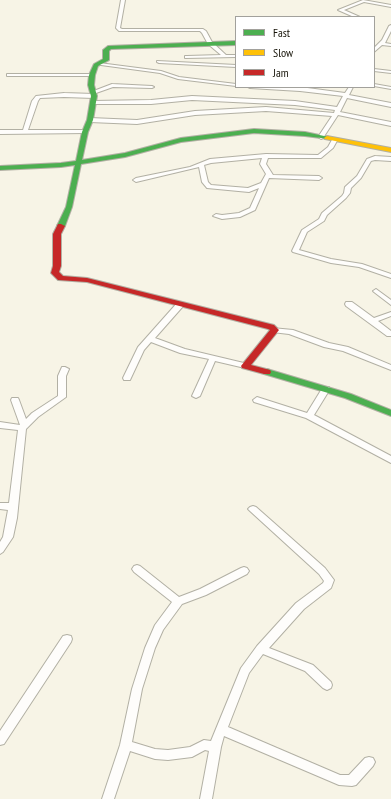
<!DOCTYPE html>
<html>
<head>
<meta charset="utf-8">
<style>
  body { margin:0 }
  #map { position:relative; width:391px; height:799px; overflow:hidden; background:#f7f4e6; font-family:"PT Sans Narrow",sans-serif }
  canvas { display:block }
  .legend { position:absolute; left:235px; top:16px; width:140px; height:72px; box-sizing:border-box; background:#fff; border:1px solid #a2a19c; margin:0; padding:5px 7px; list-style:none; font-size:12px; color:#161308 }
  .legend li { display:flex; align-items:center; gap:8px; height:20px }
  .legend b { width:20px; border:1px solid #a2a19c }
</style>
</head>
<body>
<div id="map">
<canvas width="391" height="799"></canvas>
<ul class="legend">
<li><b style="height:5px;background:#4caf50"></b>Fast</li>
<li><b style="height:5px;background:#ffc107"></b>Slow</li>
<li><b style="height:5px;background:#c62828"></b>Jam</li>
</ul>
</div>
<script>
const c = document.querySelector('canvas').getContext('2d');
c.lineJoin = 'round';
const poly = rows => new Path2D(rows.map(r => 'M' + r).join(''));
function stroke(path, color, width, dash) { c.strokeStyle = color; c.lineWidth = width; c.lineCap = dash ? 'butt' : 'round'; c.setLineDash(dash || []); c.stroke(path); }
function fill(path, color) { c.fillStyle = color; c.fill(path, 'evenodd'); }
const street = poly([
  [121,0,125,0,120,28,122,29,203,29,206,31,212,42,226,55,236,55,236,57,185,58,185,56,187,56,221,55,208,44,202,33,200,31,119,31,116,28,121,0],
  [363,0,391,5,391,7,364,2,344,10,360,17,354,17,338,10,363,0],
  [391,25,391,31,385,43,391,44,391,46,382,45,374,52,374,48,382,40,389,26,391,25],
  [157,61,236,65,236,67,159,63,157,62,157,61],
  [99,63,161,71,179,77,236,84,236,86,178,79,160,73,101,65,99,64,99,63],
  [374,69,391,71,391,73,374,71,374,69],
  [7,74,92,74,94,75,92,76,7,76,7,74],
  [112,84,152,86,154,87,152,88,113,87,96,93,91,92,112,84],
  [374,84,391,87,391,89,374,86,374,84],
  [248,87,300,87,345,93,349,87,353,87,349,95,391,103,391,107,347,98,340,112,391,122,391,126,338,115,323,138,321,139,318,137,332,116,266,111,195,115,137,124,90,122,87,120,90,118,137,120,195,111,266,107,334,113,335,110,295,105,192,100,151,104,91,104,90,103,93,101,151,100,192,96,295,101,337,107,343,96,300,91,250,88,248,87],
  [64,93,94,94,97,96,94,98,64,97,40,98,38,101,28,130,85,130,88,132,87,133,0,134,0,130,23,130,32,101,36,96,64,93],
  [333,138,338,139,333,148,321,158,268,158,266,164,273,175,319,176,322,178,319,180,269,178,255,210,240,217,222,219,213,216,216,214,222,215,239,213,250,208,259,188,249,192,207,188,202,182,199,167,136,182,133,180,136,178,190,167,210,159,266,154,318,155,328,147,333,138],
  [262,158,260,164,266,174,261,183,248,188,211,185,208,182,204,165,211,163,262,158],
  [375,156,391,157,391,161,375,160,371,161,361,178,351,188,350,193,346,198,327,215,324,221,307,232,299,250,331,259,362,264,391,274,391,278,359,267,331,263,293,252,292,251,302,230,319,219,322,213,342,196,344,193,345,187,357,176,367,159,375,156],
  [376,289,391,300,391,305,374,292,373,291,376,289],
  [178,302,181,302,185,304,155,338,185,349,248,364,249,366,245,368,215,361,200,396,196,398,192,396,209,359,180,353,151,342,144,350,130,380,124,380,123,378,138,347,178,302],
  [346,302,352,302,374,318,391,312,391,316,378,321,391,331,391,336,387,336,346,306,345,304,346,302],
  [272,328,293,330,329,343,348,347,391,365,391,370,343,351,324,347,289,334,272,332,271,330,272,328],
  [62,367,65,367,69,369,66,376,66,397,38,417,26,429,17,518,13,537,3,552,0,554,0,542,3,537,8,510,0,509,0,503,9,503,18,430,0,428,0,422,20,425,11,400,12,398,18,398,19,400,26,419,32,413,58,396,58,376,62,367],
  [323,387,329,387,330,389,314,415,391,456,391,463,306,418,254,402,253,400,257,397,307,413,323,387],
  [253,506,256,507,325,568,334,580,331,588,304,609,269,648,313,665,331,682,332,685,331,688,327,690,323,688,305,671,263,654,249,673,228,727,340,775,349,775,365,758,369,757,373,758,375,762,373,766,356,785,352,786,339,785,224,736,221,747,212,799,200,799,209,751,205,750,192,757,168,760,155,759,130,751,114,799,102,799,120,745,132,689,145,648,155,625,172,602,134,572,132,569,134,566,137,565,140,566,179,597,200,589,241,568,244,567,247,568,249,571,247,574,206,595,182,604,163,630,155,648,142,689,132,742,155,749,168,750,190,747,204,740,211,741,241,668,257,646,296,603,323,583,324,581,319,574,250,511,248,509,250,507,253,506],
  [67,635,71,636,72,639,71,642,4,744,0,745,0,731,63,636,67,635]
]);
const fast = poly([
  [236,41,236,45,111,49,109,51,109,60,98,66,95,75,94,85,97,96,93,120,88,132,82,160,125,153,181,138,254,129,305,132,329,137,329,139,305,136,254,133,181,142,125,157,81,164,72,207,65,226,61,228,57,226,66,207,75,165,61,167,0,170,0,166,61,163,76,161,82,132,87,120,91,96,88,85,89,75,94,64,103,59,103,50,108,46,236,41],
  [267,369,351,394,391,410,391,416,345,398,264,374,263,372,267,369]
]);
const slow = poly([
  [327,136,391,148,391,152,325,139,324,138,327,136]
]);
const jam = poly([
  [58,224,61,224,65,226,61,234,61,266,59,272,63,276,87,278,274,325,279,330,251,365,270,370,271,372,270,374,264,374,242,368,241,366,270,330,268,329,87,282,58,280,51,273,53,266,53,234,58,224]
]);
stroke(street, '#b2b0a4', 2);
stroke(fast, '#b2b0a4', 2);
stroke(slow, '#b2b0a4', 2);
stroke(jam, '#b2b0a4', 2);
fill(street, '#fefdfb');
fill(fast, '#4caf50');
fill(slow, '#ffc107');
fill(jam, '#c62828');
</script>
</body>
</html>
